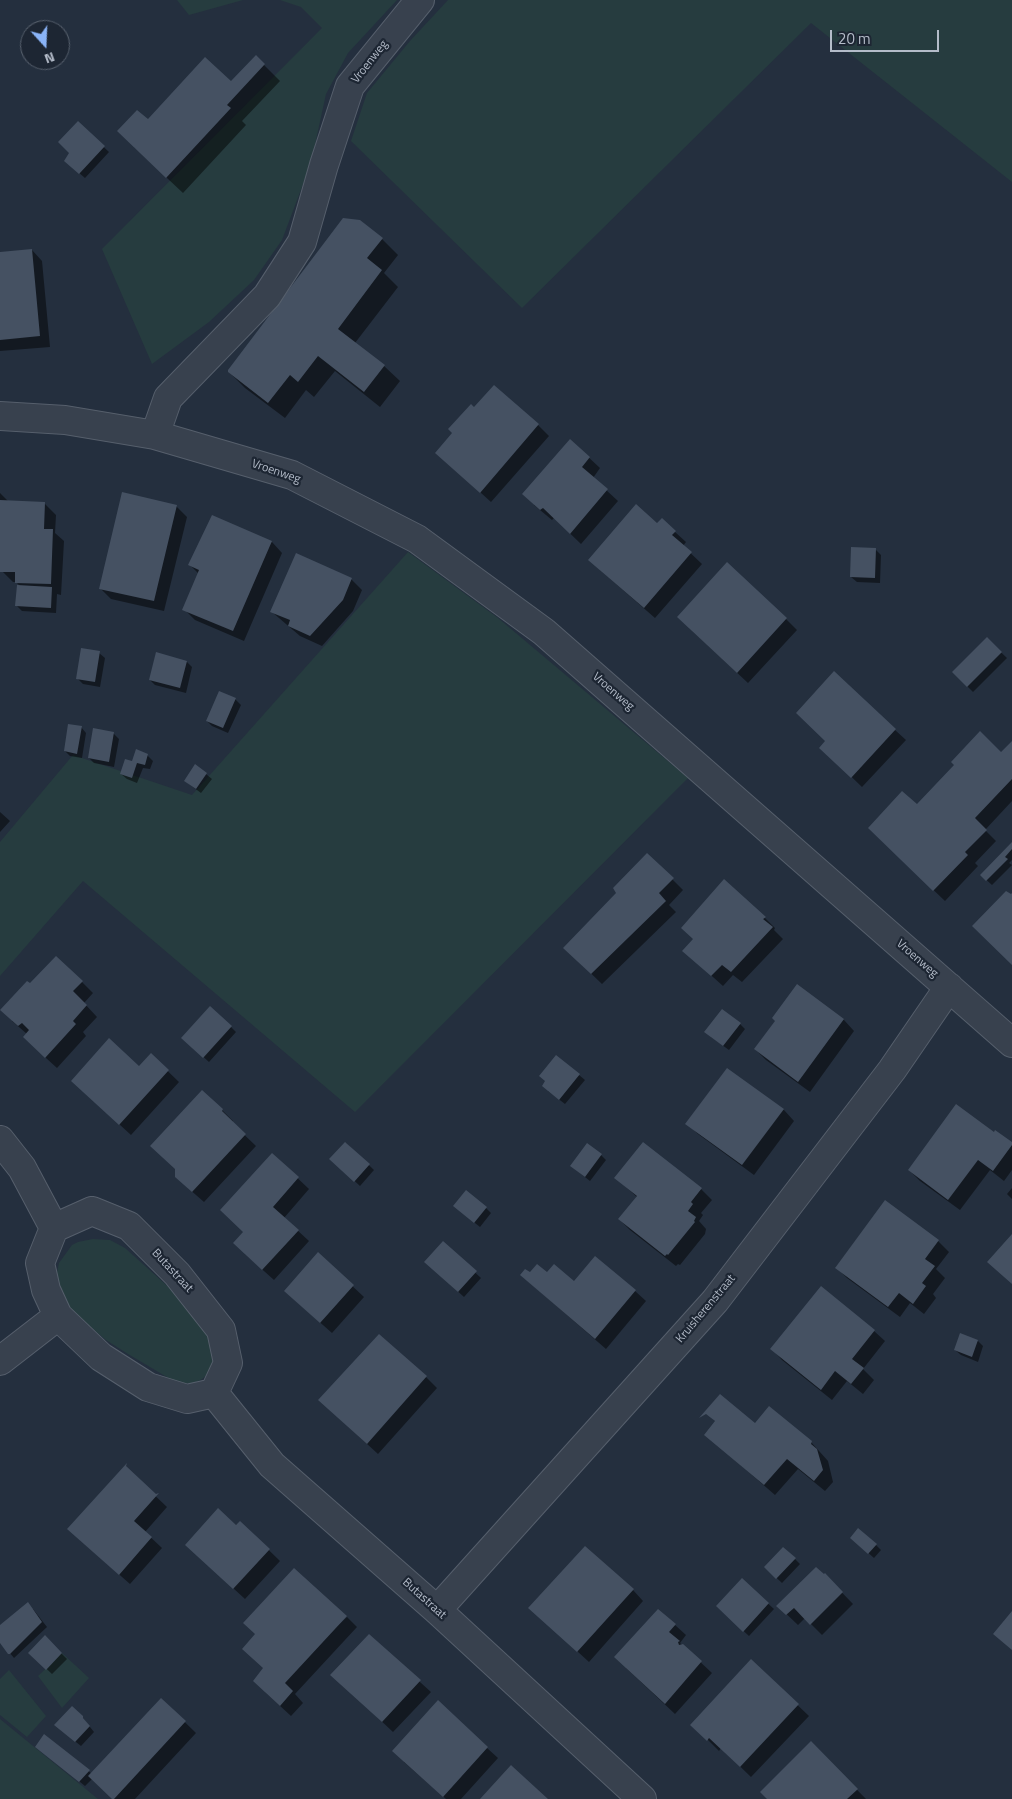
<!DOCTYPE html>
<html>
<head>
<meta charset="utf-8">
<style>
  body { margin:0 }
  #map { position:relative; width:1012px; height:1799px; overflow:hidden; background:#242f3e; font-family:"Titillium Web",sans-serif }
  canvas { display:block }
  .north { position:absolute; left:20px; top:20px; width:50px; height:50px; box-sizing:border-box; background:#1d2633; border:1px solid #59626f; border-radius:50%; rotate:160deg; font-size:14px; font-weight:700; line-height:20px; text-align:center; color:#b4bcc9 }
  .north::after { content:''; display:block; margin:auto; width:18px; height:22px; background:#8ab4f8; clip-path:polygon(50% 0,100% 100%,50% 72%,0 100%) }
  .scale { position:absolute; left:830px; top:30px; width:109px; height:22px; box-sizing:border-box; border:2px solid #b4bcc9; border-top:0; padding-left:6px; font-size:15px; line-height:18px; white-space:nowrap; color:#b4bcc9; -webkit-text-stroke:4px #1d2633; paint-order:stroke }
</style>
</head>
<body>
<div id="map">
<canvas width="1012" height="1799"></canvas>
<div class="north">N</div>
<div class="scale">20 m</div>
</div>
<script>
const c = document.querySelector('canvas').getContext('2d');
c.lineJoin = 'round';
function fill(path, color) { c.fillStyle = color; c.fill(path, 'evenodd'); }
const poly = rows => new Path2D(rows.map(r => 'M' + r).join(''));
function stroke(path, color, width, dash) { c.strokeStyle = color; c.lineWidth = width; c.lineCap = dash ? 'butt' : 'round'; c.setLineDash(dash || []); c.stroke(path); }
function write(font, color, halo, rows, align = 'center') {
  c.font = font + ' "Titillium Web",sans-serif'; c.lineWidth = 4.5; c.setLineDash([]); c.textBaseline = 'middle'; c.strokeStyle = halo; c.fillStyle = color; for (const [text, x, y, turn = 0] of rows) {
    c.save(); c.translate(x, y); c.rotate((+turn || 0) * Math.PI / 180); c.textAlign = isNaN(turn) ? turn : align; if (halo) c.strokeText(text, 0, 0); c.fillText(text, 0, 0); c.restore();
  }
}
const green = poly([
  [177,0,243,0,189,15],
  [280,0,397,0,348,53,326,94,311,163,282,240,254,280,209,322,152,364,102,249,322,28,301,7],
  [448,0,1012,0,1012,182,811,23,522,308,351,141,367,93,410,41],
  [408,552,498,618,688,778,355,1112,83,881,0,976,0,842,73,755,192,795],
  [93,1239,110,1240,125,1248,183,1300,214,1344,215,1363,209,1373,202,1379,194,1383,177,1383,128,1354,106,1340,77,1316,64,1302,56,1277,59,1263,72,1245,78,1242],
  [62,1653,89,1678,62,1708,38,1676],
  [9,1670,46,1716,27,1737,0,1715,0,1679],
  [0,1719,98,1799,0,1799]
]);
const shadow = poly([
  [256,57,280,81,242,121,246,125,183,193,134,147,231,83],
  [78,123,109,152,85,178,71,166,71,153],
  [382,239,398,255,384,273,398,287,355,343,384,366,400,381,380,407,335,371,314,397,306,390,285,418,245,388,229,372],
  [32,250,42,261,50,347,0,351,0,253],
  [474,409,538,425,549,436,491,502,437,453],
  [570,440,600,468,593,478,618,501,581,544,554,518,552,520,534,505],
  [0,493,9,502,45,504,56,515,55,533,64,541,61,595,57,594,56,613,22,611,17,606,21,587,16,582,13,582,2,571,0,566],
  [176,506,187,517,164,611,111,599,100,588],
  [657,524,675,532,686,542,683,546,702,564,655,618,600,570],
  [272,542,282,553,244,641,195,620,184,609,199,574,190,565],
  [876,550,881,555,880,583,857,582,851,577],
  [351,579,362,590,353,611,322,646,300,636,272,612],
  [786,619,797,630,748,683,689,628],
  [987,639,1007,658,973,692,953,672],
  [99,653,105,658,100,687,83,684,78,679],
  [156,654,187,662,192,667,186,693,155,685,150,680],
  [220,693,235,699,241,705,228,733,212,726,207,721],
  [81,727,86,733,82,758,70,756,65,751],
  [94,729,114,734,119,739,114,767,94,763,89,758],
  [895,730,906,740,862,787,832,758,827,741],
  [1012,742,1012,801,985,830,996,841,975,863,978,866,945,901,880,839,1001,753],
  [147,755,153,761,150,769,143,768,137,783,127,779,121,774,133,762],
  [196,766,212,779,201,793,185,781],
  [0,812,10,821,0,832],
  [1012,844,1012,860,1009,863,1012,865,992,885,981,875],
  [647,854,683,890,669,905,676,912,602,984,576,959,618,893],
  [765,918,775,928,774,930,783,939,742,982,733,975,723,986,684,951],
  [82,982,93,993,84,1003,97,1017,83,1032,86,1036,57,1068,35,1048,27,1034,12,1021,30,985],
  [797,986,844,1020,854,1031,810,1092,766,1060,755,1049,776,1021],
  [740,1024,745,1029,729,1050,711,1037],
  [231,1027,236,1032,209,1062,188,1043],
  [151,1055,179,1082,131,1135,83,1091,139,1068],
  [728,1070,784,1110,794,1121,754,1175,698,1134,687,1123],
  [579,1075,585,1080,565,1104,548,1091],
  [222,1110,233,1121,232,1123,256,1146,204,1202,188,1188],
  [994,1133,1012,1144,1012,1170,1004,1181,990,1170,960,1210,920,1181,909,1170],
  [346,1143,374,1170,360,1186,331,1159],
  [644,1144,701,1189,712,1200,701,1213,703,1215,699,1221,706,1229,705,1234,680,1265,678,1264,676,1266,630,1230,619,1219,637,1197,616,1178],
  [272,1154,309,1189,284,1218,309,1241,274,1280,245,1254,245,1232],
  [601,1155,606,1160,590,1181,571,1166],
  [1012,1188,1012,1199,1007,1194],
  [885,1201,938,1241,949,1252,936,1269,945,1278,933,1294,936,1298,924,1314,910,1303,900,1317,847,1278,836,1267],
  [486,1208,491,1213,480,1227,460,1211],
  [443,1243,481,1278,464,1297,431,1267],
  [318,1254,364,1297,332,1333,297,1302],
  [547,1274,574,1282,635,1291,646,1301,606,1349,521,1275],
  [874,1331,885,1341,863,1369,874,1380,863,1394,847,1381,832,1400,782,1360,772,1349],
  [978,1341,983,1346,978,1362,961,1355,955,1350],
  [426,1377,437,1388,378,1454,331,1411],
  [706,1412,755,1425,811,1442,828,1461,833,1482,825,1491,798,1469,775,1495,706,1435,716,1422],
  [125,1467,167,1507,145,1532,162,1548,130,1584,80,1540],
  [240,1522,280,1561,245,1599,197,1555],
  [857,1543,876,1545,881,1550,874,1558],
  [795,1559,800,1564,782,1583,765,1567],
  [825,1575,853,1604,822,1635,805,1618,798,1625,778,1606],
  [742,1580,774,1609,749,1636,723,1612],
  [633,1590,643,1601,589,1662,541,1618],
  [33,1609,47,1627,14,1658,0,1641,0,1626],
  [347,1617,357,1627,295,1694,303,1703,291,1716,265,1692],
  [675,1625,686,1635,680,1643,712,1673,675,1714,626,1668],
  [369,1636,431,1692,393,1732,343,1685],
  [45,1637,67,1659,52,1674,30,1653],
  [751,1661,809,1716,751,1777,721,1748,719,1751,703,1735],
  [161,1699,196,1733,135,1799,113,1799,92,1779,85,1786,42,1751,45,1736,92,1774],
  [82,1717,94,1732,81,1746,61,1730],
  [811,1743,866,1799,769,1799],
  [487,1748,498,1758,461,1799,446,1799,404,1762]
]);
const building = poly([
  [256,55,265,64,227,105,231,108,166,178,117,131,137,110,148,119,205,57,231,81],
  [78,121,105,146,79,174,64,161,69,153,58,142],
  [343,218,360,220,383,238,367,258,382,270,338,329,385,365,364,392,318,356,298,382,290,375,268,403,228,372,228,370],
  [32,249,40,336,0,340,0,252],
  [494,385,539,424,480,493,435,453,452,433,448,429,471,404,474,407],
  [570,439,590,457,582,467,608,489,570,534,543,508,540,510,522,494],
  [122,492,177,505,154,601,99,589],
  [0,500,45,502,44,529,53,529,51,584,15,583,15,572,0,572],
  [636,504,657,523,662,518,676,531,672,535,692,552,644,608,588,560],
  [212,515,272,541,233,631,182,610,199,570,188,565],
  [851,547,876,548,875,578,850,577],
  [296,553,352,578,343,600,310,636,288,626,290,620,270,612],
  [727,562,787,618,737,673,677,617],
  [17,585,52,587,51,608,15,606],
  [987,637,1002,652,967,687,952,672],
  [81,648,100,651,95,682,76,679],
  [156,652,187,661,180,688,149,680],
  [834,671,896,729,851,778,819,748,825,741,796,713],
  [219,691,236,698,223,728,206,721],
  [68,724,82,726,77,754,64,751],
  [93,728,114,732,109,762,88,758],
  [980,731,1001,752,1012,741,1012,779,975,818,987,830,965,852,968,855,933,891,868,828,902,791,917,804,954,765,951,762],
  [136,749,148,754,145,765,137,763,132,778,120,774,125,759,132,761],
  [195,764,207,773,196,789,184,781],
  [1012,842,1012,849,1005,857,1008,859,986,881,980,875],
  [647,853,674,878,659,893,666,901,591,974,563,948,616,893,613,888],
  [724,879,766,917,763,919,773,927,731,972,722,965,711,976,682,951,693,939,681,928],
  [1006,891,1011,894,1012,893,1012,965,972,926],
  [56,956,83,981,73,991,87,1005,73,1021,76,1024,45,1058,23,1037,29,1030,22,1023,18,1026,0,1010,27,981,30,983],
  [797,984,844,1019,798,1082,754,1049,775,1021,772,1018],
  [210,1006,232,1026,203,1058,181,1038],
  [722,1009,741,1023,723,1046,704,1032],
  [109,1038,139,1066,151,1053,169,1070,119,1125,71,1081],
  [556,1055,580,1074,559,1100,542,1086,545,1081,539,1076],
  [727,1068,784,1109,742,1165,685,1124],
  [202,1090,223,1109,222,1111,246,1134,192,1192,175,1177,175,1169,150,1146],
  [956,1104,994,1132,995,1130,1012,1142,1012,1145,993,1171,978,1160,948,1200,908,1170],
  [345,1142,370,1164,354,1182,329,1159],
  [643,1142,702,1188,691,1202,693,1204,688,1211,696,1217,694,1221,695,1222,668,1255,667,1254,665,1256,618,1219,637,1196,614,1178],
  [587,1143,602,1154,585,1177,570,1166],
  [272,1153,299,1177,273,1207,299,1230,262,1270,233,1243,243,1232,220,1210],
  [466,1190,487,1207,474,1223,453,1206],
  [885,1200,939,1240,925,1259,935,1266,922,1283,926,1286,913,1304,899,1293,888,1307,835,1268],
  [1012,1234,1012,1284,987,1262],
  [443,1241,477,1271,458,1292,424,1262],
  [318,1252,354,1285,320,1323,284,1291],
  [595,1256,636,1290,595,1339,520,1275,525,1269,530,1272,537,1264,547,1272,554,1264,574,1281],
  [821,1286,875,1330,852,1359,864,1368,851,1384,835,1371,821,1390,770,1349],
  [960,1333,978,1340,972,1357,954,1350],
  [379,1334,427,1376,367,1444,318,1400],
  [720,1394,755,1423,769,1406,812,1441,811,1444,817,1449,823,1470,814,1481,787,1459,764,1485,704,1435,715,1421,706,1414,699,1418],
  [127,1463,126,1466,156,1494,159,1493,134,1521,152,1537,119,1575,67,1529],
  [218,1508,236,1525,240,1521,270,1549,233,1589,185,1545],
  [858,1528,877,1544,868,1554,850,1538],
  [585,1546,634,1589,577,1652,528,1608],
  [783,1547,796,1558,776,1579,764,1567],
  [816,1567,824,1574,825,1573,843,1592,810,1625,794,1608,786,1615,776,1606],
  [294,1568,347,1616,285,1683,293,1691,280,1706,253,1681,263,1668,242,1649,255,1634,243,1623],
  [742,1578,769,1603,743,1632,716,1606],
  [28,1602,42,1622,10,1654,8,1654,0,1643,0,1625],
  [658,1609,676,1624,669,1632,680,1641,678,1642,679,1645,683,1644,702,1661,665,1704,614,1657],
  [1012,1611,1012,1650,993,1634],
  [369,1634,421,1680,382,1722,330,1675],
  [45,1635,62,1653,46,1670,28,1653],
  [751,1659,799,1704,740,1767,709,1738,707,1741,690,1725],
  [161,1698,186,1721,114,1799,112,1799,88,1776],
  [438,1700,488,1747,443,1797,392,1751],
  [72,1706,83,1716,83,1718,90,1726,75,1742,54,1725],
  [44,1734,90,1770,79,1782,35,1747],
  [811,1741,858,1789,847,1799,767,1799,760,1792],
  [511,1765,512,1766,548,1799,480,1799]
]);
const minor = poly([
  [0,416,65,420,155,435,292,475,417,539,544,632,1012,1043],
  [155,435,168,398,267,296,302,242,324,165,350,86,420,0],
  [0,1140,22,1168,54,1228],
  [92,1211,129,1226,177,1274,221,1330,228,1363,214,1393,187,1399,148,1387,101,1357,58,1316,46,1290,40,1263,54,1228,92,1211],
  [0,1361,58,1316],
  [214,1393,272,1465,437,1610,642,1799],
  [437,1610,715,1301,892,1070,949,987]
]);
const streetNames = [
  ["Vroenweg",370,62,-52],
  ["Vroenweg",276,472,19],
  ["Vroenweg",613,692,41],
  ["Vroenweg",917,959,41],
  ["Butastraat",172,1271,47],
  ["Kruisherenstraat",706,1309,-50],
  ["Butastraat",424,1599,42]
];
fill(green, '#263c3f');
fill(shadow, '#0007');
fill(building, '#455162');
stroke(minor, '#565f6c', 30);
stroke(minor, '#38414e', 28);
write('12px', '#b4bcc9', '#1d2633', streetNames);
</script>
</body>
</html>
